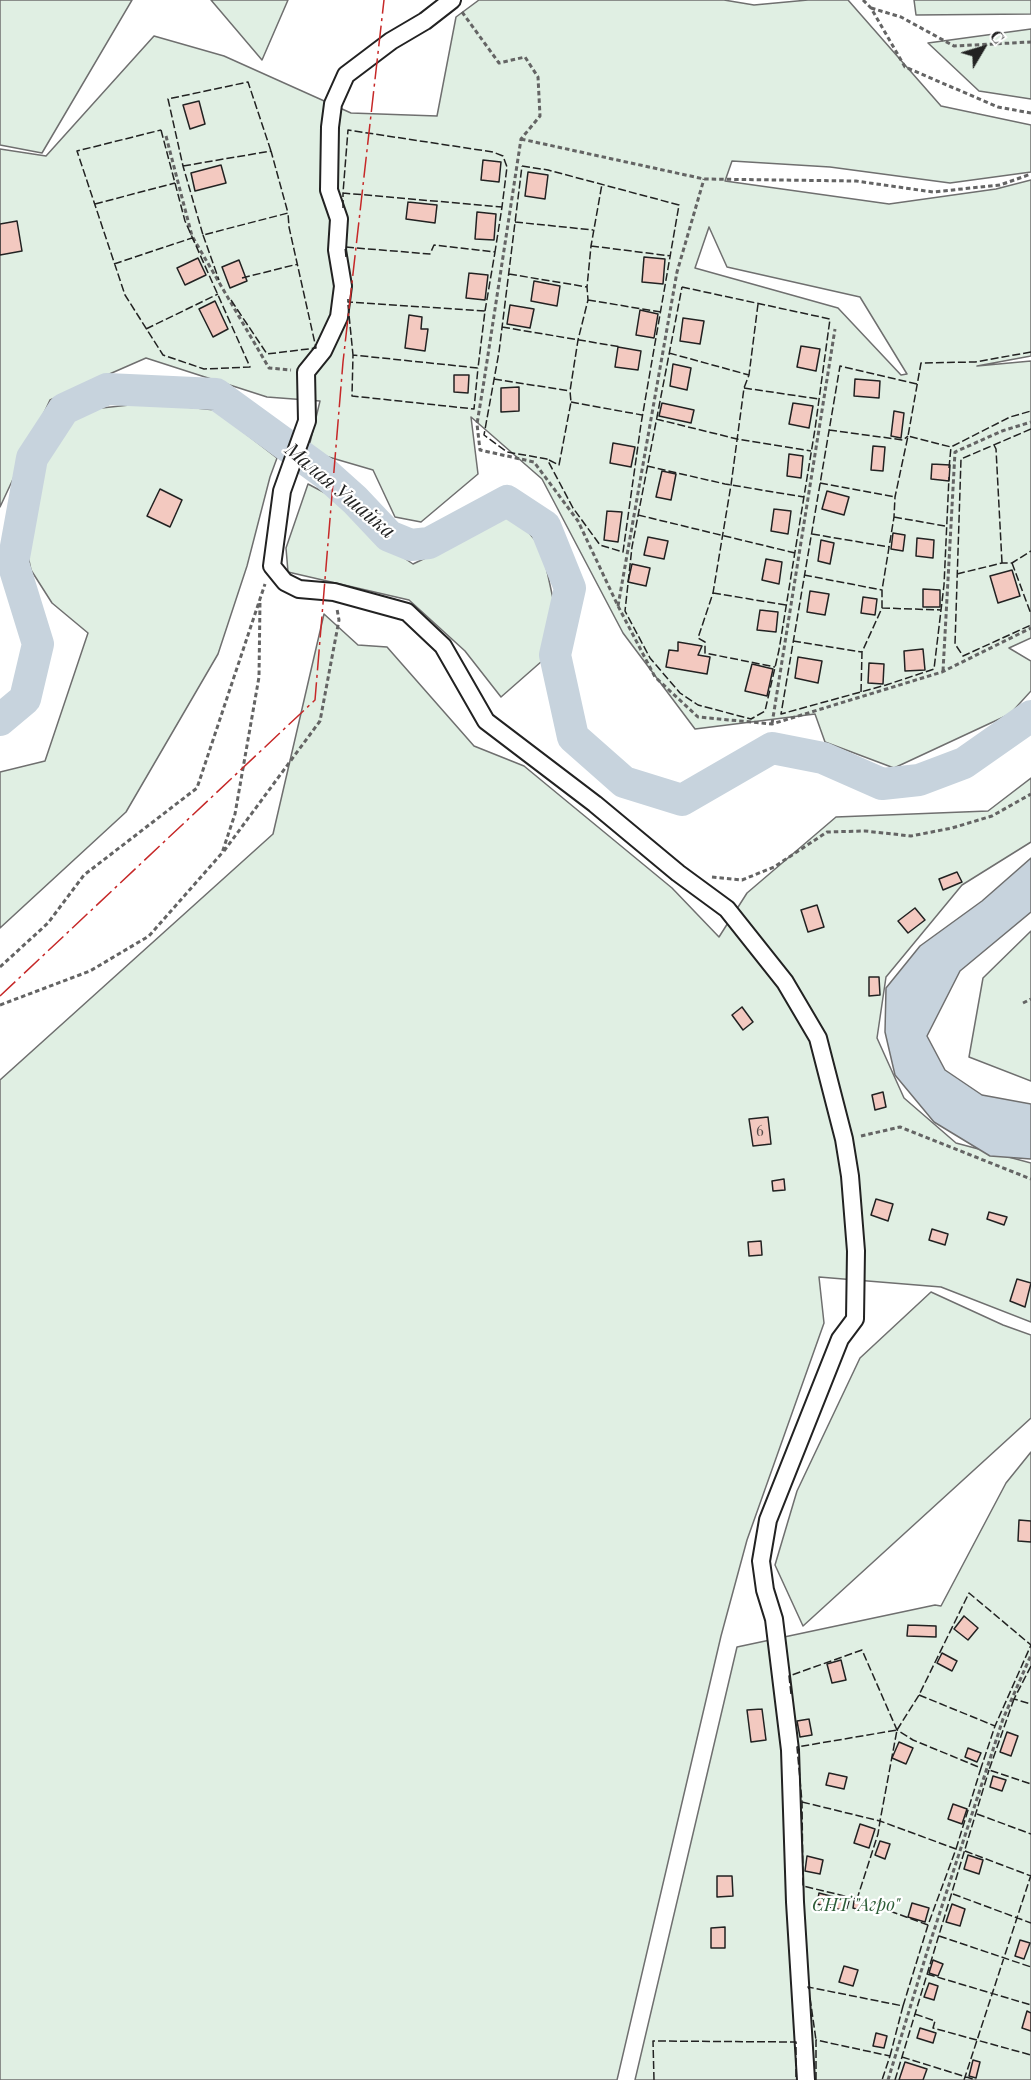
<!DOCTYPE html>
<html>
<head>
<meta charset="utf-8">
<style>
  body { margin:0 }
  #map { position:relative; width:1031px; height:2080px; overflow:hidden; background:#fff; font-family:"Playfair Display",serif }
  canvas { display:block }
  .north { position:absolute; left:953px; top:18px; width:60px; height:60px; -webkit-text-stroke:4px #fff; paint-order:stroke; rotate:52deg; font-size:16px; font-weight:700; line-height:24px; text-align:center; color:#222 }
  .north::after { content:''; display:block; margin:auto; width:21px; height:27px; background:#222; clip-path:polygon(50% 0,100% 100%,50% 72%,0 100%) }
</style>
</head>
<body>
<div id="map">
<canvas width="1031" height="2080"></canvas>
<div class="north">С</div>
</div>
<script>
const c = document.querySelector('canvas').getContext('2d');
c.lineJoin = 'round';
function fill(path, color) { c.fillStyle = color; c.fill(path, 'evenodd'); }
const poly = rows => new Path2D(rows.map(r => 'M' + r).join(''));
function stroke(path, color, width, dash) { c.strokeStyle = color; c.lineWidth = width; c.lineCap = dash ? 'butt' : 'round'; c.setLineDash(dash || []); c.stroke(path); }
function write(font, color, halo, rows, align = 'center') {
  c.font = font + ' "Playfair Display",serif'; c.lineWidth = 4.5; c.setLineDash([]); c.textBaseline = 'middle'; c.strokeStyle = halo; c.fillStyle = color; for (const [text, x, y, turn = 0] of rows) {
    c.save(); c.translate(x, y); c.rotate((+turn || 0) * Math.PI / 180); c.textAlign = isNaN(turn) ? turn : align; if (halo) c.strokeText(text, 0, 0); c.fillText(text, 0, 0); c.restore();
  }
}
const green = poly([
  [0,0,132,0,42,153,0,145,0,0],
  [211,0,288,0,262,60,211,0],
  [479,0,724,0,754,5,808,0,848,0,941,106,1031,125,1031,172,950,183,830,167,732,161,725,181,889,204,996,189,1031,180,1031,356,977,366,1031,361,1031,638,1009,648,1031,661,1031,691,1010,714,894,768,825,742,815,714,695,729,623,633,542,479,471,417,478,474,421,522,395,517,373,470,308,451,320,401,267,397,146,358,50,400,0,507,0,149,46,156,154,36,224,56,351,113,437,116,456,17,479,0],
  [709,227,727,267,860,297,907,374,901,375,838,308,695,268,709,227],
  [914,0,1031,0,1031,14,916,15,914,0],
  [1031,29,1031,99,979,91,928,43,1031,29],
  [148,403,215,410,277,458,270,477,247,566,218,654,126,812,0,928,0,772,45,761,88,633,52,603,31,570,25,542,35,482,56,436,83,410,148,403],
  [308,484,329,495,376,539,413,564,438,552,488,520,510,511,542,548,555,608,542,661,501,697,465,651,409,600,288,572,286,548,308,484],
  [324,614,358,645,387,647,474,746,524,766,672,888,719,937,747,893,836,817,988,811,1031,778,1031,842,962,885,886,977,877,1038,904,1098,956,1143,1031,1163,1031,1322,941,1287,819,1277,824,1323,747,1540,721,1636,617,2080,0,2080,0,1080,273,834,324,614],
  [1031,931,1031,1081,969,1057,983,978,1031,931],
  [931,1292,1003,1325,1031,1335,1031,1418,803,1626,775,1565,797,1491,860,1358,931,1292],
  [1031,1452,1031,2080,635,2080,737,1647,935,1605,941,1606,1006,1483,1031,1452]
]);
const water = poly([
  [1031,858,1031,912,960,971,927,1036,945,1070,982,1095,1031,1104,1031,1159,990,1156,934,1122,895,1075,885,1032,886,988,920,946,982,901,1031,858]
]);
const river = poly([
  [0,720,25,699,38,644,13,563,32,458,64,409,107,389,216,394,326,474,355,500,389,536,411,545,429,543,507,501,545,526,570,588,555,655,573,737,624,782,682,800,772,748,823,758,882,784,919,780,964,763,1031,716]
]);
const building = poly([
  [199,101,205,124,190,129,183,105,199,101],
  [483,160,501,162,499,182,481,180,483,160],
  [221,165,226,183,195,191,191,173,221,165],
  [528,172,548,175,545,199,525,196,528,172],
  [408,202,437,205,435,223,406,219,408,202],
  [477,212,496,214,494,240,475,239,477,212],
  [17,221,22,251,0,255,0,224,17,221],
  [644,257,665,259,663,284,642,282,644,257],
  [198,258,206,275,185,285,177,268,198,258],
  [239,260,247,281,230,288,222,267,239,260],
  [469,273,488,275,485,300,466,298,469,273],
  [534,281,560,286,557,306,531,301,534,281],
  [215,301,228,329,213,337,199,309,215,301],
  [510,305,534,309,530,328,507,324,510,305],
  [640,310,658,314,654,338,636,335,640,310],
  [409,315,422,317,421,329,428,329,425,351,405,348,409,315],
  [683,318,704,321,700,344,680,341,683,318],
  [801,346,820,349,816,371,797,367,801,346],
  [618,347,641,351,638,370,615,367,618,347],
  [673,364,691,368,687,390,670,386,673,364],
  [454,375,469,375,468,393,454,392,454,375],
  [855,379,880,381,879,398,854,396,855,379],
  [519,387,519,411,501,412,501,388,519,387],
  [662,403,694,410,691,423,659,416,662,403],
  [793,403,813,406,809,428,789,424,793,403],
  [894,411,904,413,901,438,891,436,894,411],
  [613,443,635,447,631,467,610,463,613,443],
  [873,446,885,447,883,471,871,470,873,446],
  [789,454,803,456,801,478,787,476,789,454],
  [932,464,950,465,949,481,931,479,932,464],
  [662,471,676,474,671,500,656,497,662,471],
  [160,489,182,500,170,527,147,516,160,489],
  [827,491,849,497,844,515,822,509,827,491],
  [774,509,791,511,788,534,771,531,774,509],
  [607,511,622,512,618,542,604,540,607,511],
  [893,533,905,535,903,551,891,549,893,533],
  [648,537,668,541,664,559,644,555,648,537],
  [917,538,934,540,933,558,916,556,917,538],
  [821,540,834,543,830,564,818,561,821,540],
  [766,559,782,562,779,584,762,580,766,559],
  [632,564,650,568,646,586,628,582,632,564],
  [1012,570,1020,596,998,603,990,576,1012,570],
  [923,589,940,590,940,607,923,607,923,589],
  [810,591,829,594,825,615,807,612,810,591],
  [863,597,877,599,875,615,861,613,863,597],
  [760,610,778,612,776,632,757,630,760,610],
  [678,642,702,646,698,655,710,657,707,674,666,667,669,650,678,651,678,642],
  [923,649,925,670,905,671,904,651,923,649],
  [798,657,822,661,818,683,795,678,798,657],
  [869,663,884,664,883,684,868,683,869,663],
  [752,664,773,669,767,696,745,691,752,664],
  [957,872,962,882,943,890,939,879,957,872],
  [817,905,824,927,808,932,801,910,817,905],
  [915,908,925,920,908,933,898,921,915,908],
  [869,977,879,977,880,995,869,996,869,977],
  [742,1007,753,1022,743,1030,732,1015,742,1007],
  [883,1092,886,1107,875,1110,872,1095,883,1092],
  [768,1117,771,1144,753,1146,749,1119,768,1117],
  [784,1179,785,1190,773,1191,772,1181,784,1179],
  [876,1199,893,1204,888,1221,871,1215,876,1199],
  [989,1212,1007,1217,1004,1225,987,1219,989,1212],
  [932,1229,948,1234,945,1245,929,1240,932,1229],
  [761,1241,762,1255,749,1256,748,1242,761,1241],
  [1017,1279,1031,1283,1025,1307,1010,1301,1017,1279],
  [1019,1520,1031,1521,1031,1542,1018,1541,1019,1520],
  [964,1616,978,1628,968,1640,954,1629,964,1616],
  [908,1625,936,1626,936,1637,907,1636,908,1625],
  [942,1653,957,1661,952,1671,937,1663,942,1653],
  [841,1660,846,1680,832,1683,827,1664,841,1660],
  [762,1709,766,1740,751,1742,747,1710,762,1709],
  [809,1719,812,1735,800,1737,797,1721,809,1719],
  [1007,1732,1018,1736,1011,1756,1000,1752,1007,1732],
  [899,1742,913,1748,906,1764,892,1758,899,1742],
  [968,1748,981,1753,977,1762,965,1757,968,1748],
  [829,1773,847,1777,844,1789,826,1785,829,1773],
  [993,1776,1006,1780,1002,1791,990,1787,993,1776],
  [953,1804,967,1809,962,1824,948,1819,953,1804],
  [860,1824,875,1829,869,1848,854,1843,860,1824],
  [880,1841,890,1844,885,1859,875,1855,880,1841],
  [968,1855,983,1860,979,1874,964,1869,968,1855],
  [807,1856,823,1860,820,1874,805,1871,807,1856],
  [717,1876,732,1876,733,1896,717,1897,717,1876],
  [819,1893,849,1901,846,1911,817,1904,819,1893],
  [854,1901,869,1905,867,1912,853,1908,854,1901],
  [912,1903,929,1908,925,1922,908,1917,912,1903],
  [952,1904,965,1909,960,1926,946,1922,952,1904],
  [725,1927,725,1948,711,1948,711,1928,725,1927],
  [1020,1940,1030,1943,1024,1959,1015,1956,1020,1940],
  [933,1960,943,1964,938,1976,929,1973,933,1960],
  [844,1966,858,1970,853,1986,839,1982,844,1966],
  [929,1983,938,1986,934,2000,924,1997,929,1983],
  [1027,2011,1031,2013,1031,2031,1022,2028,1027,2011],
  [920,2028,936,2033,933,2043,917,2038,920,2028],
  [876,2033,887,2036,884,2048,873,2046,876,2033],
  [973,2060,980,2062,976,2078,969,2076,973,2060],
  [905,2062,927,2069,923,2080,899,2080,905,2062]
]);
const path = poly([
  [863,0,871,8,905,67,998,107,1031,113],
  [871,8,901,17,954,46,1031,42],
  [462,12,499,63,525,57,538,77,540,116,521,139,484,381,477,424,480,450,534,462,578,521,618,606,655,677,698,717,772,724,942,672,1031,628],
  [166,136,192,236,269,368,291,370],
  [521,139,704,179,856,181,933,192,1000,185,1031,174],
  [618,606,677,272,704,179],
  [943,671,955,452,1002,431,1031,422],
  [772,724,835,329],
  [224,851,320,721,339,620,337,609],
  [712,877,742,880,774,867,827,832,865,831,911,836,952,828,992,816,1031,794],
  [0,967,48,923,84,875,197,788,265,584],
  [1023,1003,1031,999],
  [0,1005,90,971,149,936,222,853,235,814,259,677,260,601],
  [861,1136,900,1127,1031,1179],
  [888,2080,927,1952,1003,1719,1031,1655]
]);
const street = poly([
  [452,0,425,21,391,41,346,75,333,104,330,127,329,190,339,219,337,250,343,286,339,317,323,351,306,372,307,421,282,491,272,566,285,582,299,589,334,592,407,612,443,646,486,721,595,804,678,873,727,909,785,982,818,1038,844,1139,850,1176,856,1251,855,1319,840,1339,768,1520,761,1561,765,1590,774,1619,790,1750,795,1902,806,2080]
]);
const fence = poly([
  [161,130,185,221,250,367,204,369,163,355,125,295,77,151,161,130],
  [183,166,271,151,288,213,203,235,183,166,168,99,248,82,271,151],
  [522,166,548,170,679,205,641,424,623,552,600,545,573,508,547,459,507,452,484,435,499,352,522,166],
  [95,204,175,183],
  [343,208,343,193],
  [515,222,593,230],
  [203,235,219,280],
  [591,246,671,256],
  [346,257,345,247,430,254,434,245,495,252,502,207,507,167,503,156,493,152,348,130,343,193,502,207],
  [114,264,192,238],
  [509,274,587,287],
  [242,278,298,264],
  [682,287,830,319,815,429,779,650,765,711,751,719,698,705,680,693,650,658,625,611,632,547,682,287],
  [348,299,348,302,485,311,478,368,353,355,352,396,474,409,478,368],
  [231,300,267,354,316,348,289,227,288,213],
  [588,300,661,312],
  [758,304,749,375,744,388,731,485,713,593,698,638,705,642,705,653,775,667],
  [348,305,353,355],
  [485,311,495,252],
  [502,327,621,347],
  [146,329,218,294],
  [1031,352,975,362,921,363,908,436,951,447,1010,417,1031,411],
  [669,353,749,375],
  [494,379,570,391],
  [917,384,840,366,781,714,886,685,934,669,944,585,949,477],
  [744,388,819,399],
  [571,402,642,415],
  [656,419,737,439,811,451],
  [1031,429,961,459,955,644,963,656,1031,625],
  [829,430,903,440,908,436],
  [994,445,996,449,1002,563],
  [549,460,559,465,571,402,570,391,578,340,588,300,587,287,591,246,602,184],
  [647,466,725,484,804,497],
  [949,468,951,447],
  [820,483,895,497],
  [638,515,795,553],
  [894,517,945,526],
  [812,534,889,547],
  [1012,563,1031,614],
  [957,574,1002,563,1012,563,1031,551],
  [804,575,882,590],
  [713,593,786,605],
  [882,608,941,610],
  [793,641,862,652],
  [861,692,862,652,882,608,882,590,894,517,895,497,908,436],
  [1031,1666,1014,1699,1031,1704],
  [791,1694,789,1676,862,1650,897,1730,913,1740,981,1768,956,1849],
  [919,1695,995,1726],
  [1014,1699,989,1770,1031,1784],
  [897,1730,919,1695,969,1593,1031,1645,995,1726,981,1768],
  [802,1802,880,1821,956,1849,928,1925,857,1899,803,1886,802,1802,797,1747,897,1730,880,1821,878,1834,857,1899],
  [977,1814,1031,1834],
  [965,1851,1031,1876],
  [953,1894,1031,1923],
  [939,1936,1031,1967],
  [927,1974,1031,2005],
  [809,1989,808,1987,903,2006,890,2056],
  [810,1998,816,2040],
  [903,2006,928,1925],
  [915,2014,935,2021,933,2028,1031,2055],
  [902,2057,976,2080],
  [654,2080,653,2041,796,2042,796,2080],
  [816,2080,816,2040,890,2056,882,2080],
  [895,2080,989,1770],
  [964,2080,1031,1875]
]);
const power = poly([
  [0,996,315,700,343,362,384,0]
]);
const numberNames = [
  ["6",760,1131]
];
const parkNames = [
  ["СНТ \"Агро\"",856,1905]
];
const waterNames = [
  ["Малая Ушайка",340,491,40]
];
fill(green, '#e0efe3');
stroke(green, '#6f6f6f', 1.5);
fill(water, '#c7d3dd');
stroke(water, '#6f6f6f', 1.5);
stroke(river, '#c7d3dd', 32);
fill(building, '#f3c9c0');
stroke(building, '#222', 1.5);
stroke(street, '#222', 20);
stroke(path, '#646464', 3, [4.5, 3]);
stroke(street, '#fff', 16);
stroke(fence, '#222', 1.5, [8, 3]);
stroke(power, '#c62828', 1.5, [21, 4.5, 3, 4.5]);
write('15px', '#564c4a', null, numberNames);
write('italic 18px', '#2f5e38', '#fff', parkNames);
write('italic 20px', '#222', '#fff', waterNames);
</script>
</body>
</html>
